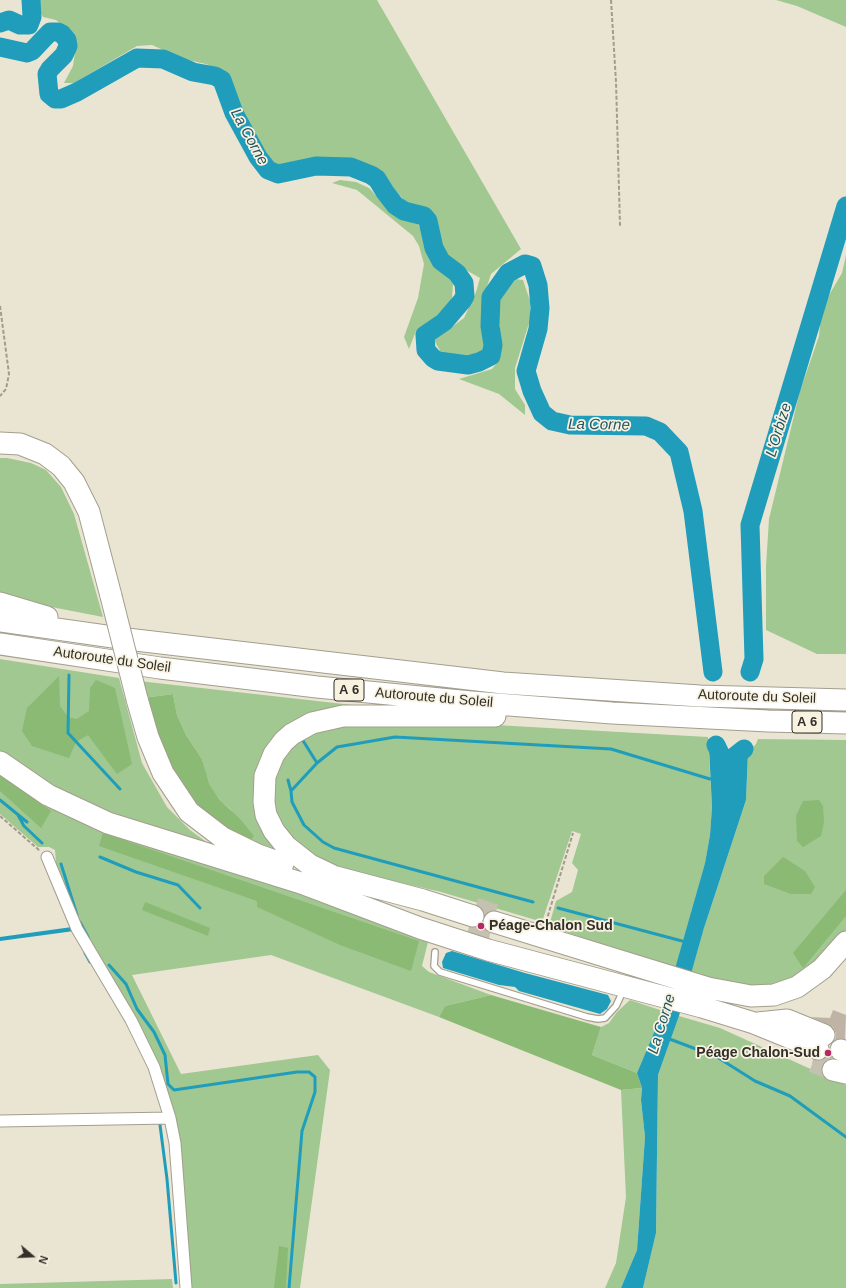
<!DOCTYPE html>
<html>
<head>
<meta charset="utf-8">
<style>
  body { margin:0 }
  #map { position:relative; width:846px; height:1288px; overflow:hidden; background:#eae5d3; font-family:Arial,sans-serif }
  canvas { display:block }
  .north { position:absolute; left:12px; top:1236px; width:40px; height:40px; -webkit-text-stroke:3px #f8f2e1; paint-order:stroke; rotate:109deg; font-size:11px; font-weight:700; line-height:16px; text-align:center; color:#322f29 }
  .north::after { content:''; display:block; margin:auto; width:14px; height:18px; background:#322f29; clip-path:polygon(50% 0,100% 100%,50% 72%,0 100%) }
</style>
</head>
<body>
<div id="map">
<canvas width="846" height="1288"></canvas>
<div class="north">N</div>
</div>
<script>
const c = document.querySelector('canvas').getContext('2d');
c.lineJoin = 'round';
function fill(path, color) { c.fillStyle = color; c.fill(path, 'evenodd'); }
const poly = rows => new Path2D(rows.map(r => 'M' + r).join(''));
function stroke(path, color, width, dash) { c.strokeStyle = color; c.lineWidth = width; c.lineCap = dash ? 'butt' : 'round'; c.setLineDash(dash || []); c.stroke(path); }
function write(font, color, halo, rows, align = 'center') {
  c.font = font + ' Arial,sans-serif'; c.lineWidth = 3.5; c.setLineDash([]); c.textBaseline = 'middle'; c.strokeStyle = halo; c.fillStyle = color; for (const [text, x, y, turn = 0] of rows) {
    c.save(); c.translate(x, y); c.rotate((+turn || 0) * Math.PI / 180); c.textAlign = isNaN(turn) ? turn : align; if (halo) c.strokeText(text, 0, 0); c.fillText(text, 0, 0); c.restore();
  }
}
const green = poly([
  [38,0,377,0,521,249,491,274,483,299,484,349,467,358,443,356,434,340,464,318,476,292,480,278,459,266,440,248,437,225,431,213,408,204,390,185,384,175,355,163,328,160,306,160,287,166,276,166,253,136,230,78,223,71,206,64,183,59,152,45,137,46,74,83,64,83,73,66,76,45,72,33,56,20,43,17,38,8],
  [776,0,846,0,846,27,797,6],
  [340,180,356,182,369,188,384,204,398,214,417,223,423,232,431,258,440,271,449,276,453,284,452,298,445,312,430,324,416,331,409,349,404,337,418,298,424,264,419,246,413,236,357,190,332,183],
  [846,255,846,654,817,654,766,630,766,566,769,519,800,391,819,336,821,312,825,302,842,273],
  [515,279,523,280,530,301,530,320,515,368,515,389,525,405,525,415,499,394,459,379,492,369,500,359,499,299,504,288],
  [0,458,7,458,31,463,46,470,61,487,74,514,103,617,0,597],
  [0,659,119,678,142,763,167,807,190,830,216,849,102,816,0,756],
  [139,681,397,710,314,716,261,769,290,858,241,842,231,810,219,799,208,784,202,759,186,735,177,715,173,694,143,698],
  [460,723,708,737,712,807,710,835,705,863,675,970,549,926,556,901,572,892,578,870,572,863,581,834,572,831,543,919,539,921,441,892,320,864,283,836,270,792,287,748,326,725],
  [758,739,846,740,846,931,816,966,801,978,749,991,690,976,704,928,746,800,748,752,756,744],
  [0,768,263,881,422,937,428,942,422,966,429,972,491,995,445,1006,439,1017,271,955,132,975,181,1074,318,1055,330,1070,300,1288,187,1288,171,1112,75,918,56,863,55,850,49,847,38,847,0,814],
  [630,1000,663,1011,637,1073,592,1055,601,1027,609,1023,617,1012],
  [679,1016,720,1028,846,1085,846,1288,643,1288,656,1233,658,1075],
  [642,1088,641,1100,645,1137,637,1250,621,1288,605,1288,616,1263,626,1197,621,1090],
  [172,1279,173,1288,0,1288,0,1284]
]);
const forest = poly([
  [59,676,60,706,68,717,77,719,89,711,90,688,96,680,115,688,132,764,117,774,88,735,76,742,69,758,32,746,22,731,27,708],
  [173,694,177,715,186,735,202,759,209,784,219,799,241,820,254,836,248,843,207,821,162,760,143,698],
  [0,772,51,811,41,828,0,791],
  [819,800,823,806,824,822,821,836,803,847,797,841,796,816,803,801],
  [103,833,419,941,411,971,340,945,257,907,257,901,99,846],
  [783,857,805,871,815,887,811,894,791,894,764,884,764,876],
  [846,890,846,916,803,968,793,953],
  [145,902,210,928,208,936,142,910],
  [491,995,601,1027,592,1055,637,1073,642,1088,621,1090,439,1017,445,1006],
  [279,1246,288,1248,286,1288,274,1288]
]);
const water = poly([
  [709,748,748,752,746,800,704,928,679,1016,658,1075,656,1233,643,1288,621,1288,637,1250,645,1137,641,1100,642,1088,637,1073,663,1011,705,863,710,835,712,807],
  [72,927,74,931,0,941,0,937],
  [452,951,525,973,608,995,611,1001,607,1009,600,1014,519,991,515,987,499,985,443,968,442,962,446,953]
]);
const stream = poly([
  [69,675,68,733,120,789],
  [317,763,337,747,395,737,611,749,710,779],
  [288,780,291,791,317,763,302,739],
  [291,791,292,802,304,825,323,842,334,848,533,902],
  [0,800,27,822],
  [18,815,24,826,42,843],
  [100,857,136,872,178,885,200,908],
  [61,864,77,915],
  [558,908,682,941],
  [80,922,88,937],
  [85,953,90,962],
  [109,965,126,984,137,1009,154,1032,165,1055,168,1084,174,1090,297,1072,309,1072,315,1077,315,1092,302,1131,289,1288],
  [667,1038,717,1057,755,1081,790,1096,846,1137],
  [160,1125,167,1179,176,1283]
]);
const river = poly([
  [0,23,9,20,20,25,29,25,32,17,31,0],
  [0,47,27,53,32,51,50,32,58,32,62,34,67,40,68,46,64,55,50,69,47,74,49,94,55,99,61,99,77,92,137,58,163,59,193,72,215,76,222,80,234,113,258,157,268,170,278,174,316,166,351,167,371,175,377,179,385,192,395,205,404,211,424,216,428,221,434,248,441,261,457,273,464,283,465,296,462,301,444,322,425,335,426,350,433,358,438,361,468,365,479,362,491,356,493,345,490,326,491,297,508,273,525,264,532,266,538,285,540,308,538,329,526,371,532,391,542,413,552,421,570,425,646,426,660,432,679,452,693,511,713,672],
  [750,672,754,659,750,525,846,206],
  [716,745,725,764],
  [725,764,744,749]
]);
const building = poly([
  [477,904,497,910,491,910,485,915,482,908],
  [482,923,485,930,490,933,489,938,468,931,469,927,476,928],
  [833,1010,846,1015,845,1039,835,1040,836,1034,833,1027,811,1017,830,1018],
  [829,1052,833,1058,825,1062,821,1068,812,1064,813,1060,819,1061,825,1059]
]);
const motorwayTunnel = poly([
  [475,908,496,915],
  [471,923,491,930],
  [813,1062,833,1070]
]);
const path = poly([
  [611,0,616,82,620,226],
  [0,306,9,374,6,389,0,396],
  [0,816,40,851],
  [546,922,573,833]
]);
const service = poly([
  [435,952,434,966,440,972,587,1017,598,1019,605,1018,616,1006,623,991]
]);
const minor = poly([
  [47,857,77,929,131,1020,154,1067,170,1118],
  [0,1121,170,1118,175,1143,186,1288]
]);
const motorway = poly([
  [0,443,20,444,45,454,61,466,74,482,89,512,111,596],
  [0,603,47,617],
  [0,621,127,639,503,683,700,696,846,700],
  [0,644,160,668,317,687,471,702,612,713,768,721,846,723],
  [137,699,148,737,163,773,189,812,223,838,258,855,283,864],
  [0,762,48,795,108,823,301,883,420,928,488,950,702,1007,754,1023,818,1049],
  [317,872,423,900,473,916],
  [331,875,310,865,286,846,274,831,266,815,264,802,265,776,274,754,284,741,292,734,312,723,343,716,495,716],
  [494,922,708,988,751,996,774,995,797,987,822,969,846,942],
  [758,1023,787,1020,824,1035],
  [841,1050,846,1052],
  [833,1070,846,1073]
]);
const motorwayBridge = poly([
  [111,596,137,699]
]);
const markers = [
  [481,926,4,"#b52963"],
  [828,1053,4,"#b52963"]
];
const shields = [
  [349,690,30],
  [807,722,30]
];
const shieldNames = [
  ["A 6",349,690],
  ["A 6",807,722]
];
const streetNames = [
  ["Autoroute du Soleil",112,660,8],
  ["Autoroute du Soleil",757,697,2],
  ["Autoroute du Soleil",434,698,5]
];
const poiNames = [
  ["Péage-Chalon Sud",489,926],
  ["Péage Chalon-Sud",820,1053,"right"]
];
const waterNames = [
  ["La Corne",249,137,61],
  ["La Corne",599,425,1],
  ["L'Orbize",779,430,-73],
  ["La Corne",662,1024,-73]
];
fill(green, '#a1c890');
fill(forest, '#8aba74');
fill(water, '#209dbb');
stroke(stream, '#209dbb', 3);
stroke(river, '#209dbb', 19);
fill(building, '#bfb3a5');
stroke(motorwayTunnel, '#c5c1b1', 21, [21, 10]);
stroke(service, '#a39e8e', 8);
stroke(minor, '#a39e8e', 13);
stroke(motorway, '#a39e8e', 23);
stroke(path, '#a19c8f', 2, [4, 2]);
stroke(service, '#fff', 5.5);
stroke(minor, '#fff', 11);
stroke(motorway, '#fff', 21);
stroke(motorwayBridge, '#a39e8e', 23, []);
stroke(motorwayBridge, '#fff', 21);
for (const [x, y, r, color] of markers) { const dot = new Path2D(); dot.arc(x, y, r, 0, 2 * Math.PI); c.fillStyle = color; c.fill(dot); stroke(dot, '#f8f2e1', 1.5); }
for (const [x, y, w] of shields) { const box = new Path2D(); box.roundRect(x - w / 2, y - 11, w, 22, 3); c.fillStyle = '#f8f2e1'; c.fill(box); stroke(box, '#322f29', 1); }
write('bold 13px', '#322f29', null, shieldNames);
write('14px', '#322f29', '#f8f2e1', streetNames);
write('bold 14px', '#322f29', '#f8f2e1', poiNames, 'left');
write('italic 15px', '#235360', '#f8f2e1', waterNames);
</script>
</body>
</html>
